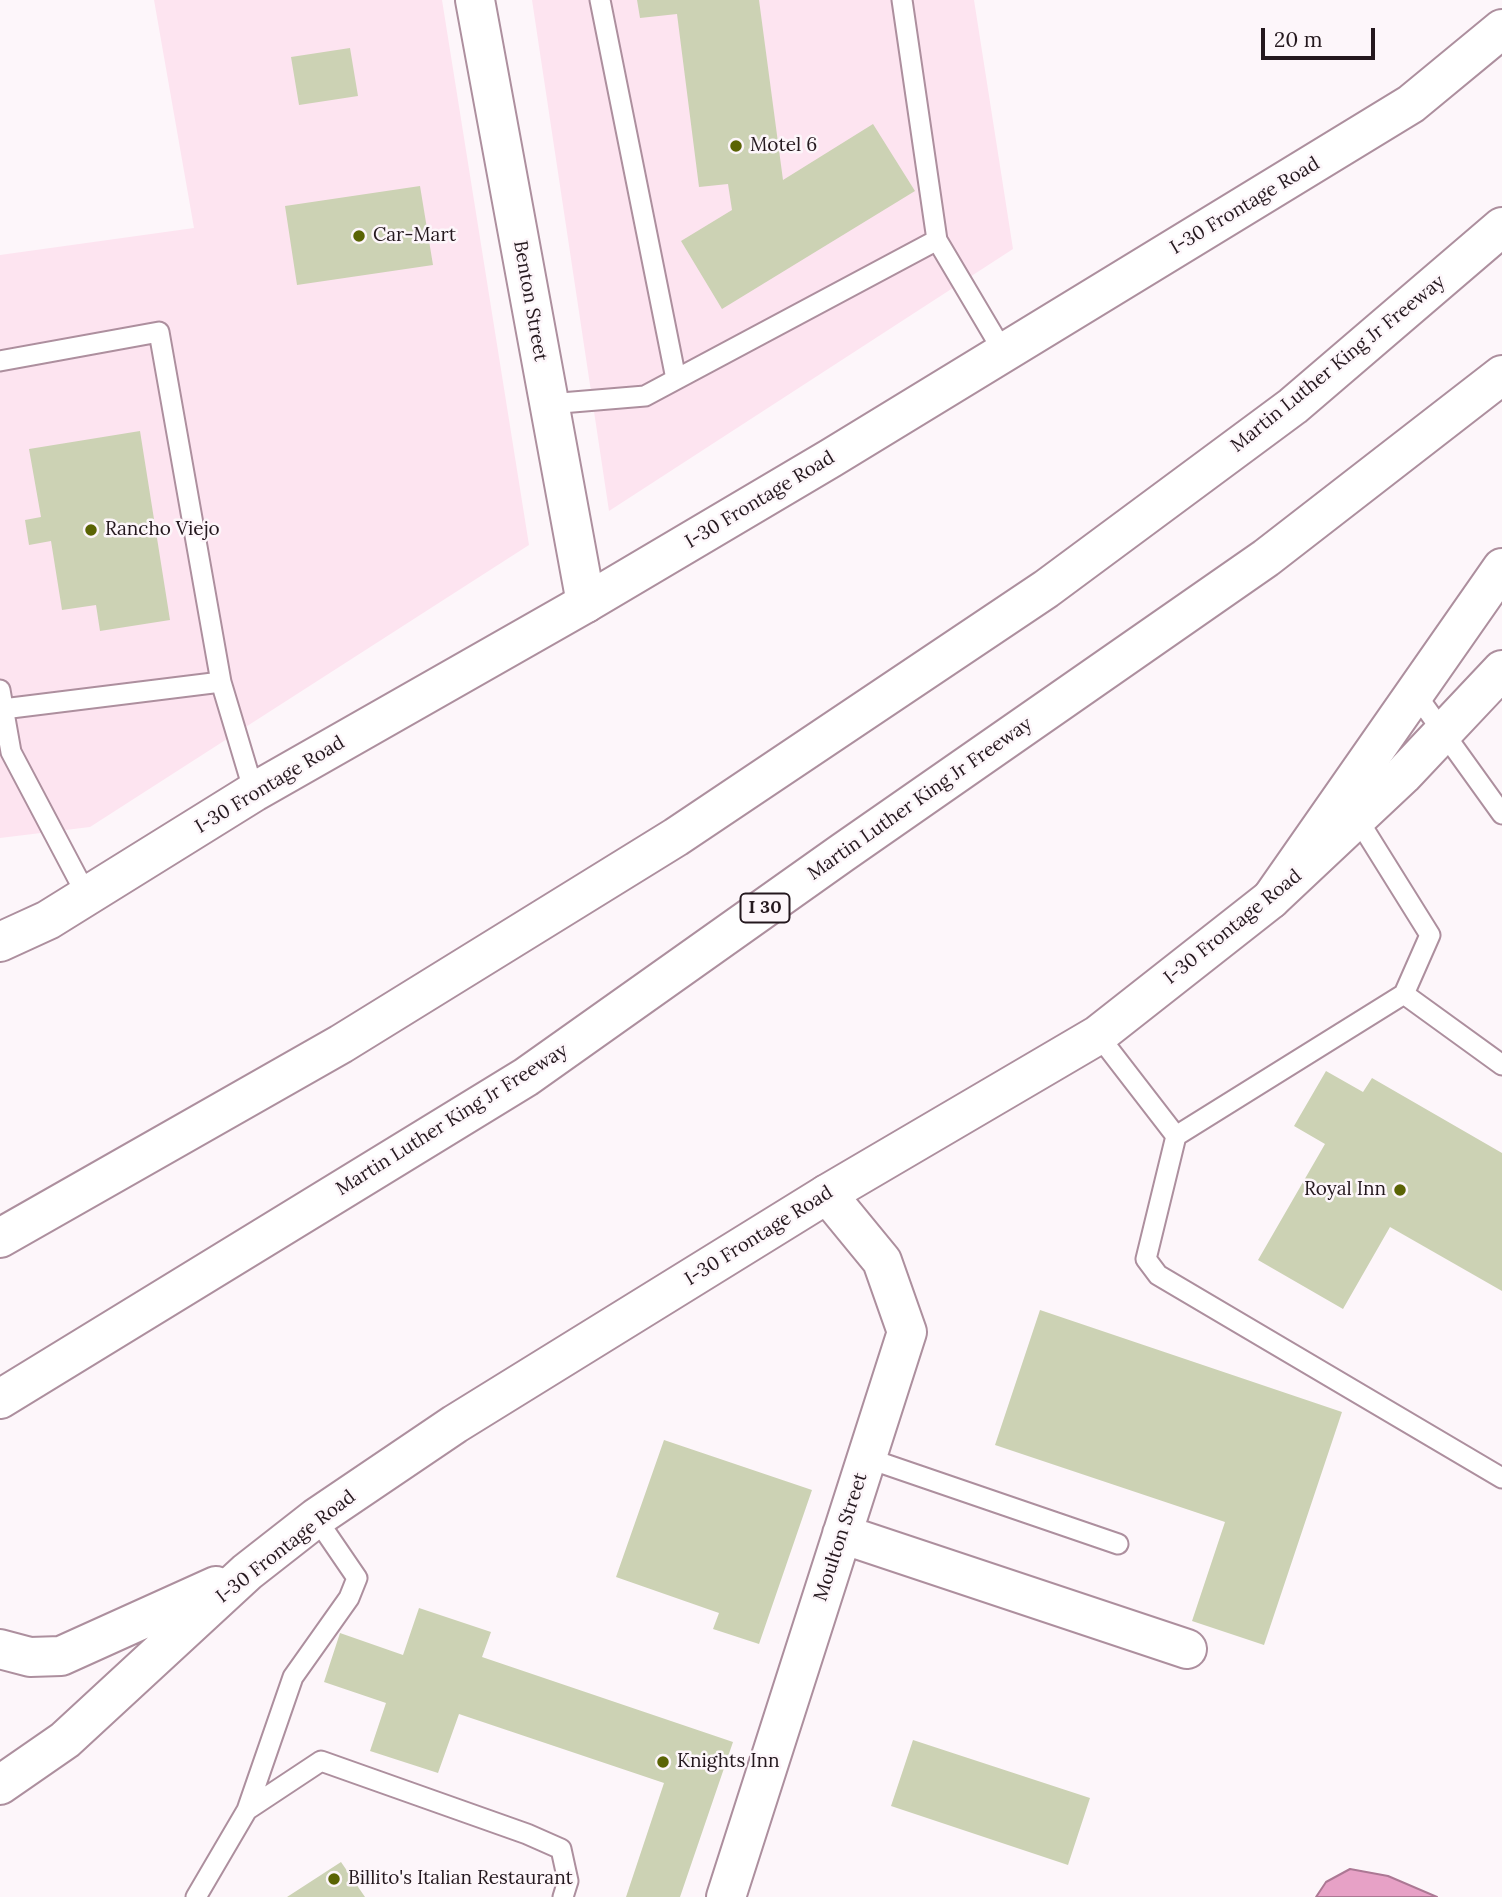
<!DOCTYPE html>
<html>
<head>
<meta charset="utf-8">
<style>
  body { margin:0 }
  #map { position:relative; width:1502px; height:1897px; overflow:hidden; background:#fdf6fa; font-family:Lora,serif }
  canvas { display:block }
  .scale { position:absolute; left:1261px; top:28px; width:114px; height:32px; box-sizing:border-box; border:4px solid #24181e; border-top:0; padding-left:9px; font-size:21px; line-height:24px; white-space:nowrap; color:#24181e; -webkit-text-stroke:5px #fdf6fa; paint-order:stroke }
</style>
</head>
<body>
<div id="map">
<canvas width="1502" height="1897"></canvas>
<div class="scale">20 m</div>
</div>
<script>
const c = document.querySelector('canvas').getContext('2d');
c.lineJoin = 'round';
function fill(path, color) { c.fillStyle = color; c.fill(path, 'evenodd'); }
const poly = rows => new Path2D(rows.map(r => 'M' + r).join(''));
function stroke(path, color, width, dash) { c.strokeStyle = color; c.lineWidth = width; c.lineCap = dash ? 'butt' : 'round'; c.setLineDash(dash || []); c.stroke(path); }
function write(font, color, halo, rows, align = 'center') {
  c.font = font + ' Lora,serif'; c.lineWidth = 5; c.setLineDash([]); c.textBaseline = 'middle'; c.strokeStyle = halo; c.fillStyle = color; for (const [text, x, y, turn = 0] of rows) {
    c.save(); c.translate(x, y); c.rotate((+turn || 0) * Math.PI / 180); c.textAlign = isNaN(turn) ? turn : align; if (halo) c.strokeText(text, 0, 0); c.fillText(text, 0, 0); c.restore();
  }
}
const built = poly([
  [154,0,442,0,529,545,90,827,0,838,0,255,194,228],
  [532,0,974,0,1013,249,609,511]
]);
const water = poly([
  [1350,1869,1388,1876,1437,1897,1316,1897,1326,1882,1350,1869]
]);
const building = poly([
  [637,0,759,0,783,180,873,124,915,191,722,309,681,241,732,210,728,184,699,187,677,14,640,18],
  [350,48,358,96,299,105,291,57],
  [420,186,433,265,297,285,285,206],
  [140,431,170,620,100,631,96,605,62,610,51,541,29,545,25,520,41,517,29,449],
  [1326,1071,1363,1092,1372,1078,1502,1153,1502,1291,1390,1227,1343,1309,1258,1260,1325,1144,1294,1126],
  [1040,1310,1342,1412,1264,1645,1192,1621,1225,1522,995,1445],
  [664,1440,812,1490,759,1644,713,1629,719,1613,616,1577],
  [419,1608,491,1632,482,1657,733,1742,680,1897,626,1897,664,1783,459,1714,438,1773,370,1751,386,1703,324,1682,340,1633,403,1655],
  [913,1740,1090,1798,1068,1865,891,1806],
  [341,1862,365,1897,287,1897]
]);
const lane = poly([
  [600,0,676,379],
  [902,0,937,240,1004,353],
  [0,361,159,332,221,682,254,792],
  [549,404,645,396,937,240],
  [0,690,11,752,87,896],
  [1415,693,1502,814],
  [3,709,221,682],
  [1357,818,1430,935,1404,994,1502,1065],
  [1098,1035,1176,1136,1146,1259,1158,1275,1502,1478],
  [1176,1136,1404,994],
  [867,1458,1118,1544],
  [247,1810,293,1677,349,1598,357,1578,316,1518],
  [196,1897,247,1810,321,1761,527,1834,561,1849,568,1881,563,1897]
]);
const street = poly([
  [475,0,586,603],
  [842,1534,1187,1649],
  [726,1897,907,1332,882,1261,827,1194]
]);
const secondary = poly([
  [0,942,48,920,254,792,586,603,831,458,1411,104,1502,29],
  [0,1649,30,1657,61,1656,216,1586],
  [0,1785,65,1740,247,1572,316,1518,455,1424,827,1194,1098,1035,1271,899,1403,775,1502,670]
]);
const highway = poly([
  [1271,899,1502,568],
  [0,1238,341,1044,676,837,1046,589,1293,406,1502,227],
  [0,1399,526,1077,842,853,1266,558,1502,375]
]);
const markers = [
  [736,146,7,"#5a6404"],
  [359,236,7,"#5a6404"],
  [91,530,7,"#5a6404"],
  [1400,1190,7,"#5a6404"],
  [663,1762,7,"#5a6404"],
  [334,1879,7,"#5a6404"]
];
const shields = [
  [765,908,49]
];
const shieldNames = [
  ["I 30",765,908]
];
const poiNames = [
  ["Motel 6",750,146],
  ["Car-Mart",373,236],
  ["Rancho Viejo",105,530],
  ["Royal Inn",1386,1190,"right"],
  ["Knights Inn",677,1762],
  ["Billito's Italian Restaurant",348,1879]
];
const streetNames = [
  ["I-30 Frontage Road",1245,206,-31],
  ["Benton Street",530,301,80],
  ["Martin Luther King Jr Freeway",1338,364,-39],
  ["I-30 Frontage Road",760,500,-31],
  ["I-30 Frontage Road",270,785,-31],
  ["Martin Luther King Jr Freeway",920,799,-35],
  ["I-30 Frontage Road",1233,927,-39],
  ["Martin Luther King Jr Freeway",452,1120,-32],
  ["I-30 Frontage Road",759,1236,-32],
  ["Moulton Street",841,1537,-72],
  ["I-30 Frontage Road",286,1547,-38]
];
fill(built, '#fde4f0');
fill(water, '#e7a1c6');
stroke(water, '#ac7894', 2);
fill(building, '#ccd2b4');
stroke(lane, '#ad8f9e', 23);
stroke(street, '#ad8f9e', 42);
stroke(secondary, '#ad8f9e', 42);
stroke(highway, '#ad8f9e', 42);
stroke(lane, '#fff', 19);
stroke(street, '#fff', 38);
stroke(secondary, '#fff', 38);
stroke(highway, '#fff', 38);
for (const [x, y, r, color] of markers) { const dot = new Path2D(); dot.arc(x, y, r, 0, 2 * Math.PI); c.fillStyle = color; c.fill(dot); stroke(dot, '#fdf6fa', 2.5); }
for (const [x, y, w] of shields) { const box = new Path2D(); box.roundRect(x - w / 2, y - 14.5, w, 29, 5); c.fillStyle = '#fdf6fa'; c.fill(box); stroke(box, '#24181e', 2); }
write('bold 18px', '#24181e', null, shieldNames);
write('19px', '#24181e', '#fdf6fa', poiNames, 'left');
write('19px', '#24181e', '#fdf6fa', streetNames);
</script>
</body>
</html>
